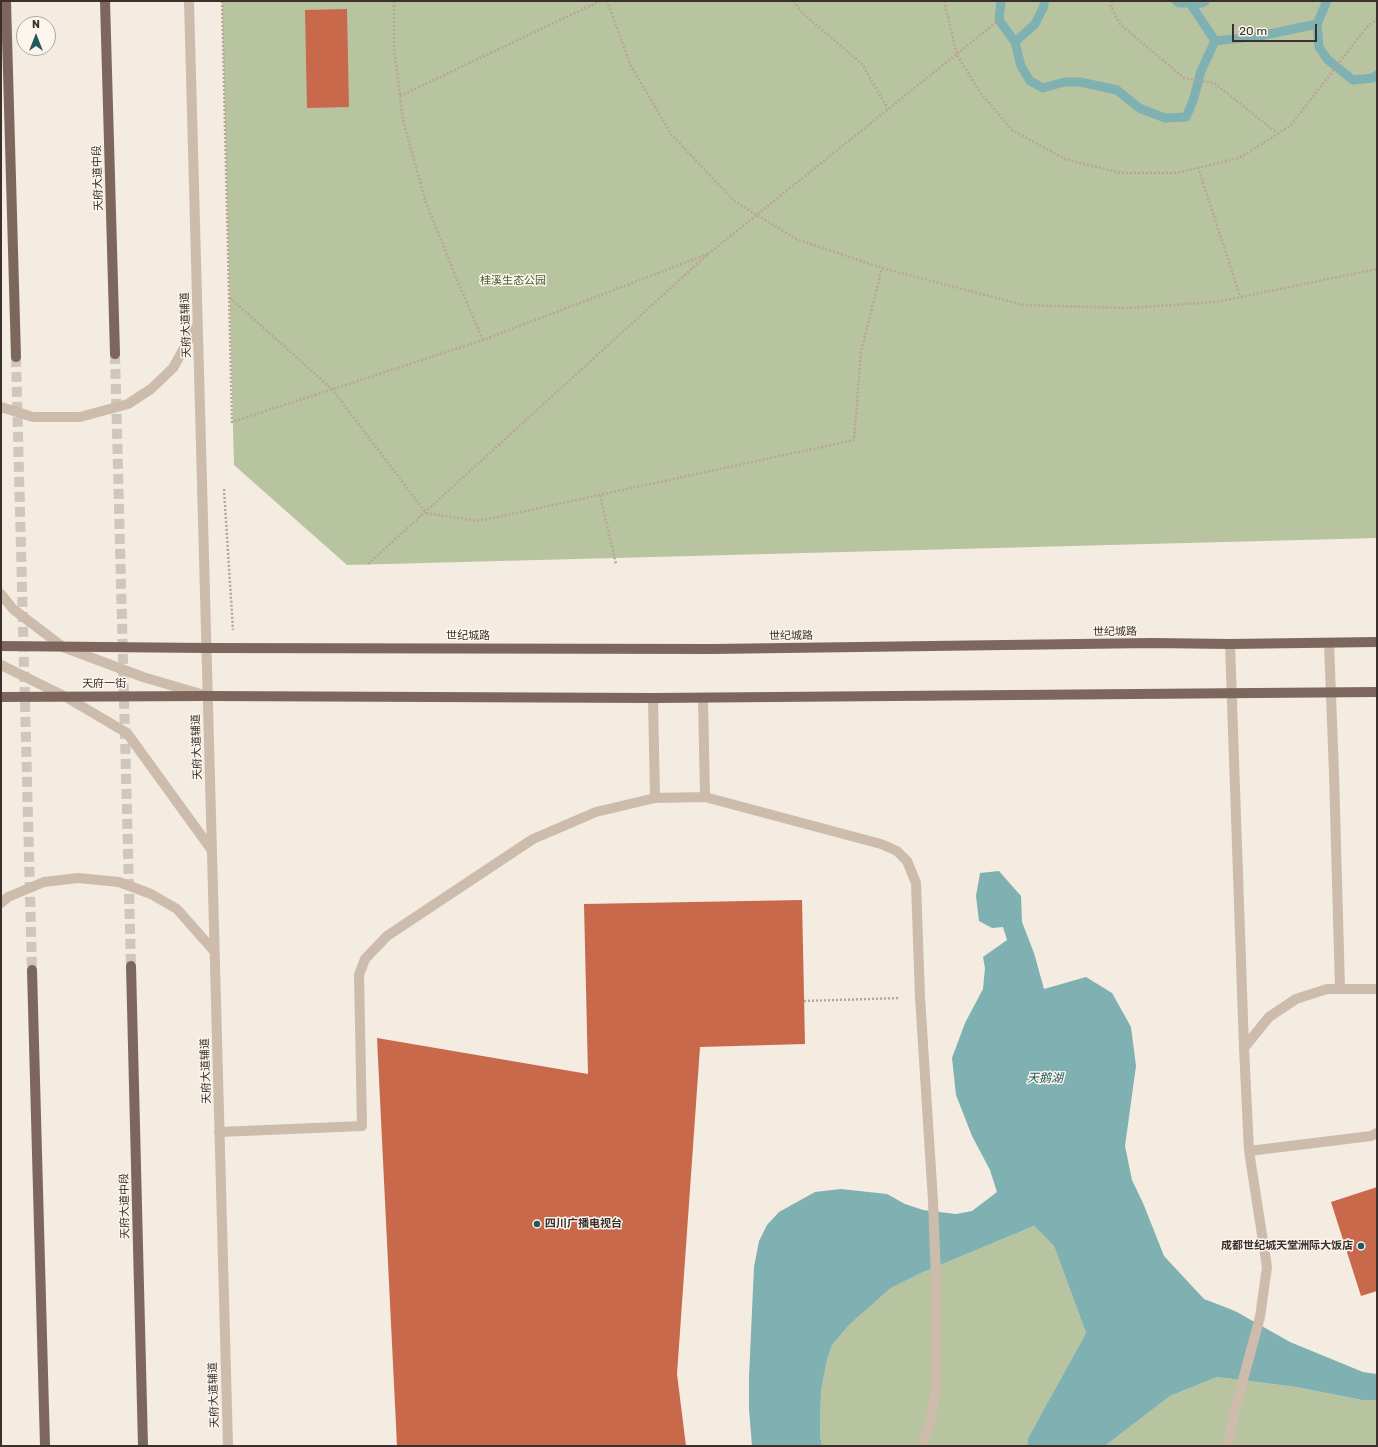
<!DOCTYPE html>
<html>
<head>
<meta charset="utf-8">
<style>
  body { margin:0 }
  #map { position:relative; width:1378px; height:1447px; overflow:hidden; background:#f4ebe1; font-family:Rubik,sans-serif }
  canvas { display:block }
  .frame { position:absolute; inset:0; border:2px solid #3b302b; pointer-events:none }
  .north { position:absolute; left:16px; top:16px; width:40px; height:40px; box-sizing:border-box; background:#fbf5ee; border:1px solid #aea6a0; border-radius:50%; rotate:0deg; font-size:11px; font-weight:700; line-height:16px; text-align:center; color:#3b302b }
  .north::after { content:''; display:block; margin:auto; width:14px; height:18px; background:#1f5a5e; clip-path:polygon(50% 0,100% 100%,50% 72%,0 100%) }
  .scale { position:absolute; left:1232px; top:24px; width:85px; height:18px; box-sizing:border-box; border:2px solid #3b302b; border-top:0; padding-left:5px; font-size:12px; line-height:14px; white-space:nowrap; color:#3b302b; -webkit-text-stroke:3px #fbf5ee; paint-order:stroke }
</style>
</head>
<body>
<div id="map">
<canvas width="1378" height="1447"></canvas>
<div class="frame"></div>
<div class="north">N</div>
<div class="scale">20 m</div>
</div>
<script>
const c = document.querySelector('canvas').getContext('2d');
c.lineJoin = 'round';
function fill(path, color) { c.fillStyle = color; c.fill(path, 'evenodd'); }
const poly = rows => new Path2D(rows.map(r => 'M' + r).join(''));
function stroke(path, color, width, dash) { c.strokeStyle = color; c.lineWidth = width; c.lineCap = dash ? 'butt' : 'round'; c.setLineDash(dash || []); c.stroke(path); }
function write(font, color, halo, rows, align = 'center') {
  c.font = font + ' Rubik,"Noto Sans SC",sans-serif'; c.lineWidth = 3; c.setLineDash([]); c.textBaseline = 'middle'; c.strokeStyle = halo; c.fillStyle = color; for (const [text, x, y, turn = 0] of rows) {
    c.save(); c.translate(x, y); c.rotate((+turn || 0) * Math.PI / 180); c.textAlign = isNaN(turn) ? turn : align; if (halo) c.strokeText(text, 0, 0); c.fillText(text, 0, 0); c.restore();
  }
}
const green = poly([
  [222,1,1377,1,1377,538,347,565,234,465],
  [1034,1226,1054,1246,1086,1333,1028,1438,1027,1446,822,1446,820,1435,821,1389,827,1360,832,1345,850,1324,891,1288,921,1273],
  [1217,1377,1296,1387,1362,1400,1377,1400,1377,1446,1105,1446,1170,1396]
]);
const water = poly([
  [999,871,1021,896,1022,922,1034,953,1044,989,1086,977,1112,993,1131,1027,1136,1066,1125,1146,1132,1180,1143,1203,1164,1256,1204,1299,1235,1311,1290,1342,1363,1372,1377,1374,1377,1400,1362,1400,1296,1387,1217,1377,1170,1396,1105,1446,1027,1446,1028,1438,1086,1333,1054,1246,1034,1226,921,1273,891,1288,850,1324,832,1345,827,1360,821,1390,820,1435,822,1446,752,1446,749,1409,749,1377,754,1267,759,1241,767,1225,779,1212,815,1192,841,1189,887,1194,905,1204,923,1210,956,1214,972,1211,997,1192,990,1170,972,1136,956,1095,952,1058,965,1023,983,989,985,968,983,957,1007,940,1003,927,992,928,979,921,976,896,980,873]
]);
const stream = poly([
  [1001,1,999,20,1015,42,1035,24,1044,6,1044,1],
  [1176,1,1179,3,1202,3,1205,1],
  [1317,24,1319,47,1327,59,1353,80,1373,78,1377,75],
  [1215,41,1260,36,1317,24,1327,1],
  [1015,42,1021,66,1030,81,1043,88,1064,82,1080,82,1117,90,1139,108,1165,118,1186,117,1193,101,1201,71,1215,41,1190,3]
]);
const building = poly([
  [347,9,349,107,307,108,305,10],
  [802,900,805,1044,700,1047,677,1374,686,1446,397,1446,377,1038,588,1074,584,904],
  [1377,1187,1377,1291,1361,1296,1331,1202]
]);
const majorTunnel = poly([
  [115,354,131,966],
  [16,357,32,970]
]);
const path = poly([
  [222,1,232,422,483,340,708,254,368,564],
  [394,1,394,47,403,120,425,200,455,275,483,340],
  [607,1,630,64,671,134,734,201,796,239,882,268,1023,305,1128,308,1216,302,1377,269],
  [794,1,800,11,862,64,888,109],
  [944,1,957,55,980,92,1012,130,1065,159,1121,173,1177,173,1239,158,1290,126,1366,28,1377,19],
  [1112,1,1111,7,1120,24,1184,78,1214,83,1277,133],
  [400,96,600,1],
  [1198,167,1240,296],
  [708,254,999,20],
  [230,298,332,389,426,513,479,521,854,440,861,352,882,268],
  [224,489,233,630],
  [600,495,616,564],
  [804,1001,900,998]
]);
const minor = poly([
  [189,1,228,1446],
  [1,407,33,417,80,417,128,404,151,389,173,368,197,325],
  [1,594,13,609,63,647,143,677,204,695],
  [1230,644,1244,1048,1269,1017,1296,999,1327,989,1340,989,1334,773,1329,643],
  [1,665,66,697,127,733,211,849],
  [703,698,705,797,881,844,897,851,907,861,916,883,920,997,933,1201,936,1278,936,1389,930,1422,922,1446],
  [655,798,705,797],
  [1,903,8,897,44,882,78,878,119,882,151,894,177,909,214,951],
  [1340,989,1377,989],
  [1244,1048,1249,1151,1371,1136,1377,1133],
  [219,1132,362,1126,359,975,365,959,387,936,533,839,596,812,655,798,653,698],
  [1228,1446,1233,1417,1260,1317,1267,1267,1249,1151]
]);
const major = poly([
  [6,1,16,357],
  [105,1,115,354],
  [1,646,206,648,712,649,1152,643,1230,644,1377,642],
  [1,697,207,696,653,698,1377,692],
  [131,966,143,1446],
  [32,970,45,1446]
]);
const markers = [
  [537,1224,4,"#1f5a5e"],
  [1361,1246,4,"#1f5a5e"]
];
const streetNames = [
  ["天府大道中段",98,178,-92],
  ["天府大道辅道",186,325,-92],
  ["世纪城路",1115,632,-1],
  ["世纪城路",468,636],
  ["世纪城路",791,636,-1],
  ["天府一街",104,684],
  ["天府大道辅道",197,747,-92],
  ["天府大道辅道",206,1071,-92],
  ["天府大道中段",125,1206,-91],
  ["天府大道辅道",214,1395,-92]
];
const parkNames = [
  ["桂溪生态公园",513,281]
];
const poiNames = [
  ["四川广播电视台",545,1224],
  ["成都世纪城天堂洲际大饭店",1353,1246,"right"]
];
const waterNames = [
  ["天鹅湖",1045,1079]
];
fill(green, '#b8c4a0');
fill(water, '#7fb0b2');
stroke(stream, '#7fb0b2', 9);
fill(building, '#c8694b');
stroke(majorTunnel, '#cfc6bd', 10, [10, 5]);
stroke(path, '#b9a596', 2.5, [2, 2]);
stroke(minor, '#cdbbac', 10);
stroke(major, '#7d675c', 10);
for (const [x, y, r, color] of markers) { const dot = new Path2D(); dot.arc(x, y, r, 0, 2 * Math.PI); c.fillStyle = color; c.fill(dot); stroke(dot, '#fbf5ee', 1.5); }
write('11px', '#3b302b', '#fbf5ee', streetNames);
write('11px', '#4a5a2e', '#fbf5ee', parkNames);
write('bold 11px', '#3b302b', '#fbf5ee', poiNames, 'left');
write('italic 12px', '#1f5a5e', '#fbf5ee', waterNames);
</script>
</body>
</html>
